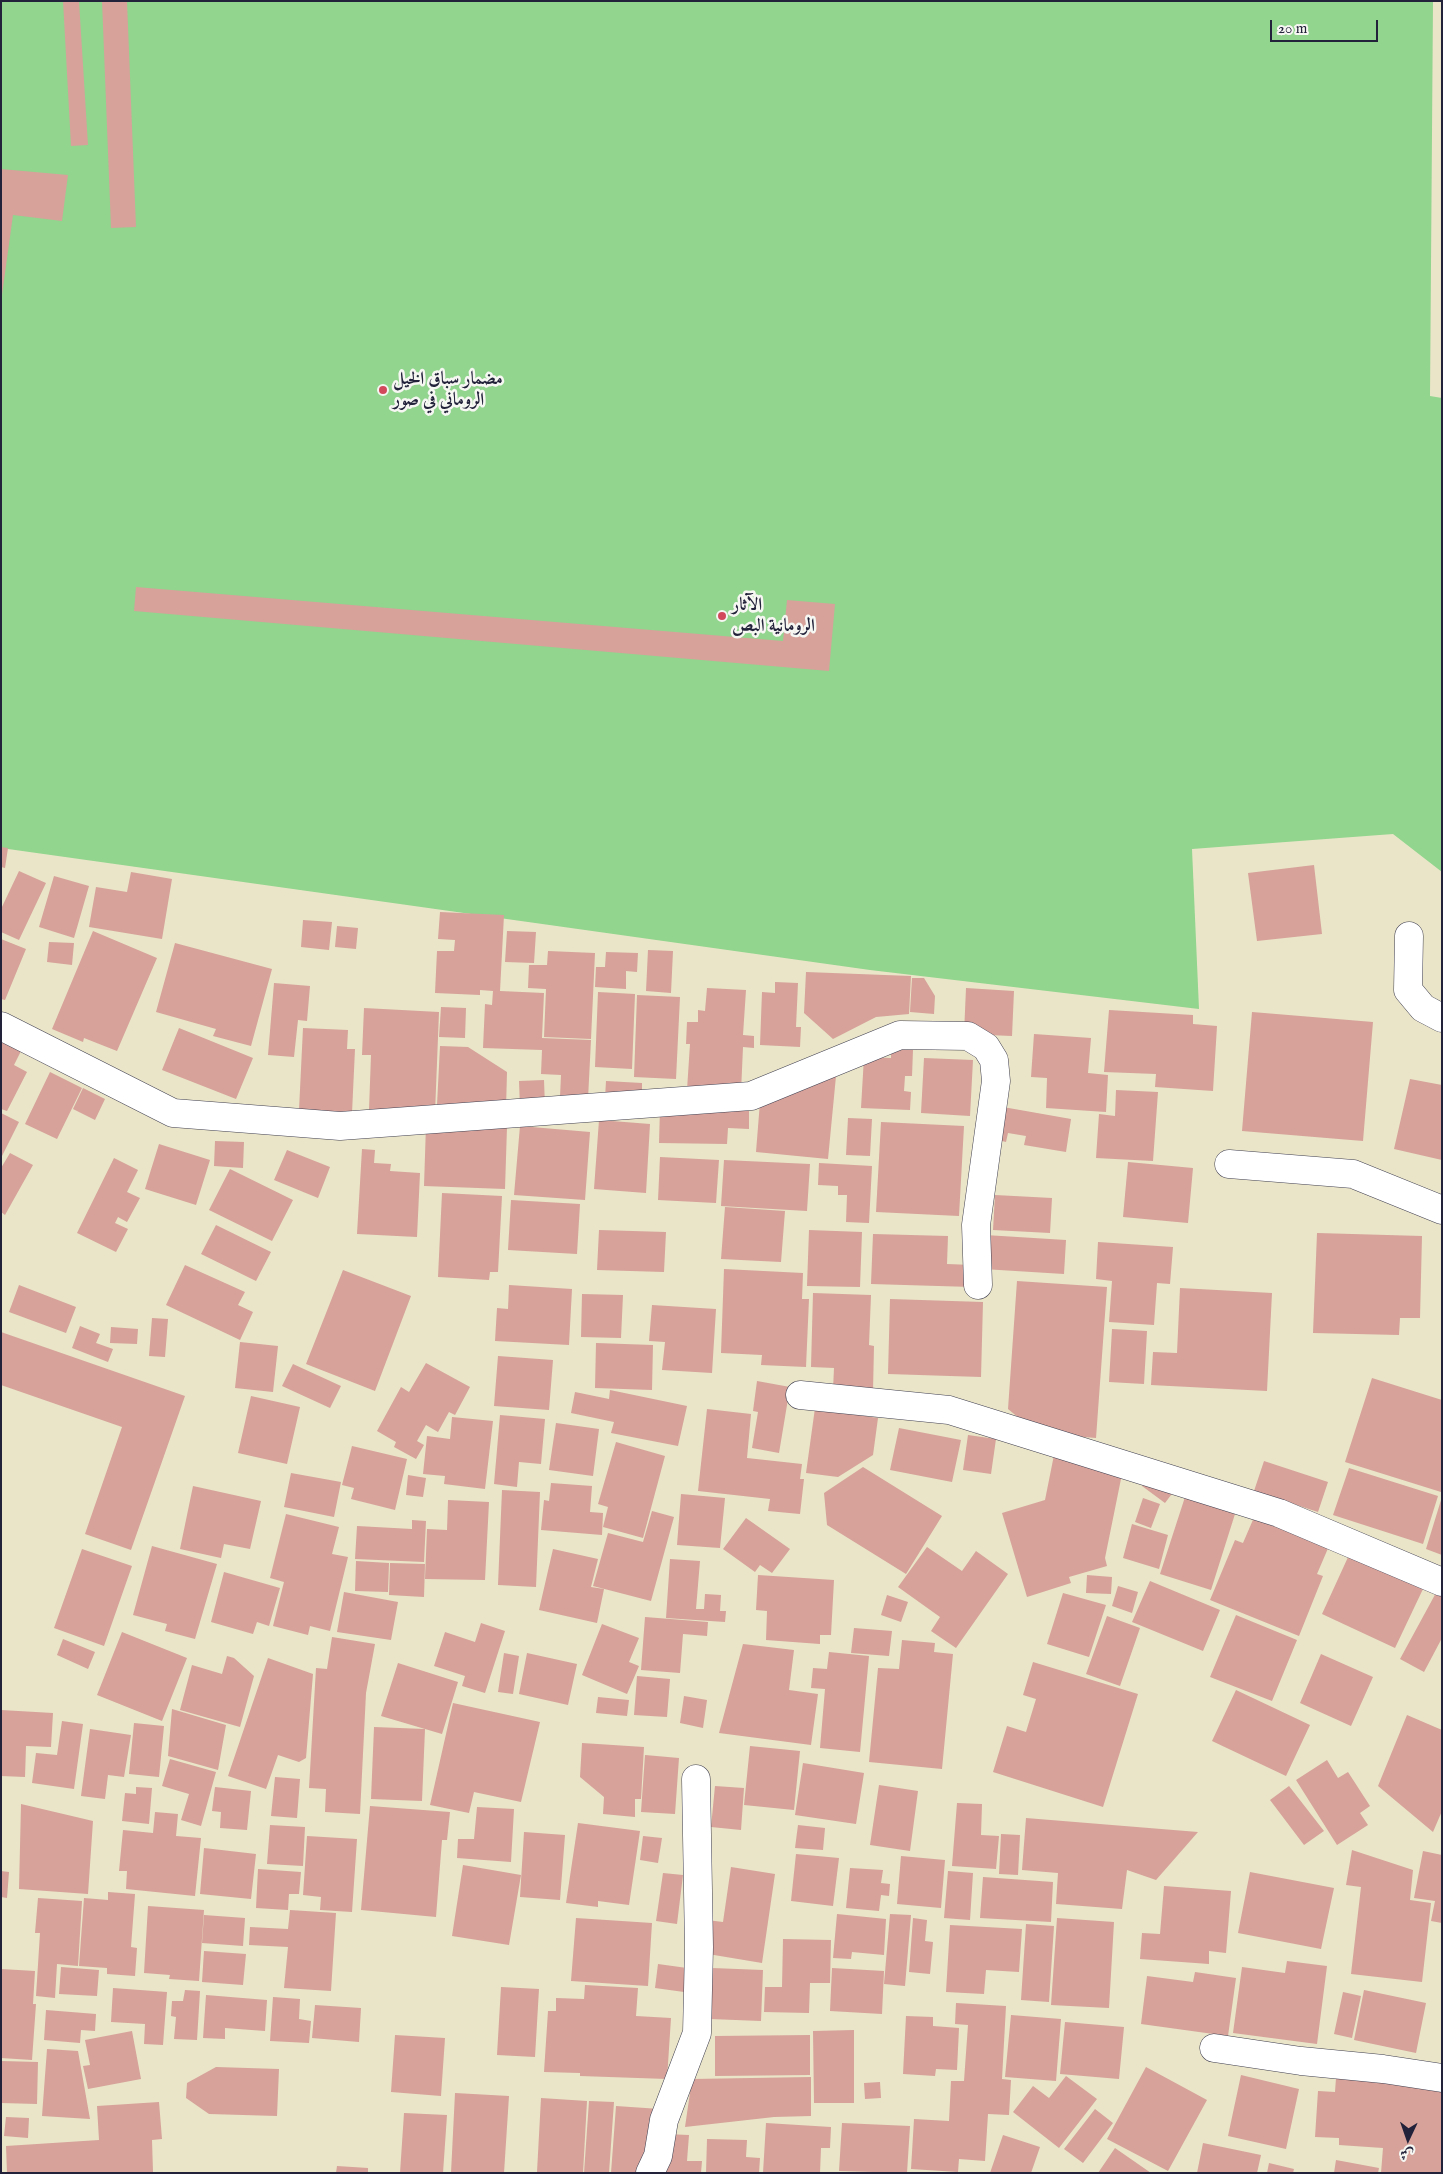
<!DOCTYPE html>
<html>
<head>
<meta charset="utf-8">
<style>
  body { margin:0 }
  #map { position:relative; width:1443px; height:2174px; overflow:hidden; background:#eae5c8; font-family:"IM FELL English",Amiri,serif }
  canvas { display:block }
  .frame { position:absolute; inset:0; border:2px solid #22223b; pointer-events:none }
  .north { position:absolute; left:1383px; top:2114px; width:50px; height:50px; -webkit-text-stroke:4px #f6f6f2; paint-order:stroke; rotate:183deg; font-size:14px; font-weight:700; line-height:20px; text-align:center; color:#22223b }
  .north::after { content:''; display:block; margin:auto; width:18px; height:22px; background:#22223b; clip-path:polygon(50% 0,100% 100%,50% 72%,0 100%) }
  .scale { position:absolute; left:1270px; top:20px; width:108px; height:22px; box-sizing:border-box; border:2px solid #22223b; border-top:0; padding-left:6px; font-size:15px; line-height:18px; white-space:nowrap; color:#22223b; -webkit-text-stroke:4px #f6f6f2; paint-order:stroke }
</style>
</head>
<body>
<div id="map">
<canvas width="1443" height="2174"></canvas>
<div class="frame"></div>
<div class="north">ش</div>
<div class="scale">20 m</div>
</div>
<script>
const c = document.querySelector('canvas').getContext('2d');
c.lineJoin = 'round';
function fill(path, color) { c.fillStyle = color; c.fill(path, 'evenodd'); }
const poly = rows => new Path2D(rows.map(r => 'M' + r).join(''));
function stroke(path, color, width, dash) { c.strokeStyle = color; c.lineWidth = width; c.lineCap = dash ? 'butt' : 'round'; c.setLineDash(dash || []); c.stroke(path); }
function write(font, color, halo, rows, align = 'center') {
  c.font = font + ' "IM FELL English",Amiri,serif'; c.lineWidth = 5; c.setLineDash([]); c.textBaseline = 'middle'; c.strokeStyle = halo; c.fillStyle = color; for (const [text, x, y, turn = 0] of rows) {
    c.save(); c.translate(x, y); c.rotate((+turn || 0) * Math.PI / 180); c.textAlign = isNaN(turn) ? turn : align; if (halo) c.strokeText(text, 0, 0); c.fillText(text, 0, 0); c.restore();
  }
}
const green = poly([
  [1,1,1433,1,1430,396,1442,398,1442,872,1393,834,1192,849,1199,1009,870,970,1,848]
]);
const building = poly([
  [63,1,79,1,88,145,71,146],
  [102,1,127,1,136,227,111,228],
  [1,169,68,175,62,221,13,215,2,295],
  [136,587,783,641,787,600,835,604,829,671,134,611],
  [1,847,8,848,5,868,1,867],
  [1314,865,1322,934,1257,941,1248,873],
  [19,871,46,883,19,940,1,932,1,909],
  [131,872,172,879,162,939,89,927,96,887,127,892],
  [54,876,89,886,74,938,39,927],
  [440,912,504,915,500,991,544,993,542,1038,591,1040,588,1099,560,1097,561,1075,541,1074,542,1050,483,1048,485,1004,492,1005,493,991,480,990,480,995,435,993,437,951,454,951,455,940,438,939],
  [303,920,332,922,329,950,301,947],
  [337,926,358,928,356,949,335,947],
  [93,931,157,958,117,1051,84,1038,83,1042,52,1029],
  [507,931,536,932,534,963,505,962],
  [1,939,26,949,5,1000,1,999],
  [49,942,74,943,72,965,47,962],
  [175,943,272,969,251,1046,213,1036,216,1029,156,1012],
  [648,950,673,951,671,993,646,991],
  [548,951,595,953,591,1039,544,1037,546,989,528,988,529,965,547,965],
  [606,952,638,953,637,972,626,971,626,989,595,987,596,967,605,967],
  [806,972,911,976,909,1014,876,1017,833,1039,804,1013],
  [912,978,924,978,935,996,934,1014,910,1012],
  [775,982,798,983,796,1027,801,1027,800,1047,760,1045,762,992,775,993],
  [274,983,310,986,307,1021,298,1020,294,1057,268,1055],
  [707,988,746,990,743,1035,754,1036,754,1048,743,1047,741,1092,687,1090,690,1044,686,1044,687,1022,698,1022,698,1010,705,1011],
  [966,988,1014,991,1012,1036,964,1034],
  [598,992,635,994,632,1069,595,1067],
  [637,995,680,997,676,1079,634,1077],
  [441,1007,466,1008,465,1038,439,1037],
  [364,1008,439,1012,435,1113,369,1110,371,1055,362,1055],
  [1109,1010,1193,1015,1193,1024,1217,1026,1213,1091,1155,1087,1156,1074,1104,1072],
  [1252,1012,1373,1022,1363,1141,1242,1131],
  [179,1028,253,1058,236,1099,162,1070],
  [303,1028,348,1030,347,1049,355,1049,352,1113,299,1110],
  [1,1033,24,1045,14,1065,27,1072,7,1111,1,1109],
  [1034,1034,1091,1038,1088,1073,1108,1075,1106,1112,1046,1108,1047,1078,1031,1077],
  [440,1046,468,1047,507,1072,506,1109,437,1105],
  [891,1049,913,1050,912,1076,905,1076,904,1091,911,1092,910,1110,861,1108,864,1057,891,1058],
  [924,1058,973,1060,970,1116,921,1113],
  [50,1072,82,1088,57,1139,25,1124],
  [836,1076,828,1159,756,1152,760,1102],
  [1410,1079,1442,1085,1442,1160,1394,1149],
  [544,1080,545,1107,520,1108,519,1081],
  [606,1081,642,1083,642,1099,605,1098],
  [83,1088,105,1099,95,1120,73,1109],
  [1116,1090,1158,1092,1153,1161,1096,1158,1099,1114,1115,1116],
  [1003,1107,1071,1119,1066,1152,1024,1145,1026,1136,1008,1133,1006,1142,998,1140],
  [660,1109,749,1111,749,1129,728,1128,727,1144,659,1143],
  [1,1113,19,1122,1,1158],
  [848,1118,872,1119,870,1156,846,1155],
  [599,1120,650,1124,646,1193,594,1189],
  [881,1122,964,1126,959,1216,876,1212],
  [426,1125,507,1127,505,1189,424,1186],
  [520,1126,590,1132,585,1200,514,1195],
  [215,1141,244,1142,243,1168,214,1166],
  [159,1144,210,1160,196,1205,145,1189],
  [362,1149,375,1150,374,1163,391,1164,390,1171,420,1173,417,1237,357,1234],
  [287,1150,330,1167,318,1198,274,1180],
  [10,1153,33,1165,5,1215,1,1212,1,1168],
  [660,1157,719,1160,716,1203,658,1200],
  [114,1158,138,1170,127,1192,140,1198,127,1222,118,1217,115,1223,128,1229,116,1252,77,1233],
  [724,1160,810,1164,807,1211,721,1206],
  [1128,1162,1193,1168,1188,1223,1123,1217],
  [819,1163,872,1166,869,1223,846,1222,847,1195,838,1195,838,1186,818,1185],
  [230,1169,293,1200,272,1241,209,1210],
  [442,1193,502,1196,498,1272,490,1272,489,1280,438,1277],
  [995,1195,1052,1198,1050,1233,993,1230],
  [511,1200,580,1204,577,1254,508,1250],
  [725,1207,785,1211,781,1262,721,1259],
  [216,1225,271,1252,256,1281,201,1254],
  [599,1230,666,1232,664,1272,597,1270],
  [809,1230,862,1232,860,1287,807,1286],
  [1317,1233,1422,1236,1420,1318,1400,1318,1399,1335,1313,1333],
  [873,1234,948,1236,947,1264,972,1265,972,1287,871,1284],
  [985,1235,1066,1240,1064,1274,983,1269],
  [1098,1242,1173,1247,1170,1284,1157,1283,1154,1325,1109,1322,1112,1281,1096,1279],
  [185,1265,245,1292,238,1305,253,1312,240,1340,166,1305],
  [724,1269,803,1273,802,1299,809,1299,806,1367,761,1365,762,1355,721,1353],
  [343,1270,411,1296,375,1391,306,1364],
  [1017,1281,1107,1287,1096,1438,1037,1433,1008,1409],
  [19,1285,76,1307,66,1333,9,1312],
  [509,1285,572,1289,569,1345,495,1341,497,1308,508,1309],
  [1180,1288,1272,1293,1267,1391,1151,1385,1153,1352,1177,1353],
  [813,1293,871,1295,869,1345,874,1346,873,1391,833,1390,834,1368,811,1367],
  [582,1294,623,1295,621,1338,581,1337],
  [890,1299,983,1302,981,1377,888,1374],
  [652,1305,716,1309,712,1373,662,1370,665,1342,649,1341],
  [152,1318,168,1319,165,1357,149,1356],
  [80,1326,100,1334,96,1343,113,1349,108,1362,72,1348],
  [111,1327,138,1329,137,1344,110,1343],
  [1112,1329,1147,1331,1144,1384,1109,1382],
  [1,1332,185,1396,131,1550,85,1534,122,1427,1,1385],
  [240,1342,278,1346,273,1392,235,1388],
  [596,1343,653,1345,652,1390,595,1388],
  [498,1356,553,1360,549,1410,494,1406],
  [426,1363,470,1387,455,1415,449,1412,438,1432,426,1425,417,1441,424,1445,416,1459,394,1447,396,1442,377,1431,401,1387,409,1392],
  [293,1364,341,1386,330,1408,282,1386],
  [1372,1378,1442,1400,1441,1492,1345,1462],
  [757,1381,790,1387,779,1453,752,1448,758,1412,753,1411],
  [610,1390,687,1406,678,1446,611,1433,614,1422,571,1413,575,1392,609,1399],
  [251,1396,300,1407,287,1464,238,1453],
  [815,1408,878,1418,873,1455,838,1477,806,1473],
  [707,1409,751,1414,747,1458,802,1464,800,1479,804,1479,800,1514,768,1511,770,1499,698,1491],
  [500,1415,545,1419,541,1464,519,1462,517,1487,494,1484],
  [452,1417,493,1421,485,1489,444,1484,445,1476,423,1474,427,1436,450,1439],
  [556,1423,599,1429,593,1476,549,1470],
  [899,1428,961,1440,952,1482,890,1470],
  [968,1435,996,1439,991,1474,963,1470],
  [616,1442,665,1456,643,1538,603,1527,608,1507,598,1504],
  [352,1446,407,1459,395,1510,351,1499,354,1488,342,1485],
  [1054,1455,1123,1469,1105,1558,1107,1566,1069,1577,1071,1583,1027,1597,1002,1513,1045,1500],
  [1264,1461,1328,1482,1318,1512,1254,1491],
  [863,1467,942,1516,906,1574,827,1525,824,1493],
  [1349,1468,1438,1496,1423,1544,1333,1515],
  [291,1473,341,1482,334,1517,284,1507],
  [1152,1474,1174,1491,1165,1503,1142,1486],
  [408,1475,426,1478,423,1497,406,1495],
  [551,1483,592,1486,590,1512,603,1513,602,1535,541,1530,544,1500,549,1501],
  [193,1486,261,1501,250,1549,224,1544,221,1558,180,1549],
  [502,1490,540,1492,536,1587,498,1585],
  [681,1494,725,1498,720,1548,677,1545],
  [1185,1497,1235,1514,1211,1590,1160,1574],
  [1143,1498,1160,1504,1151,1528,1135,1522],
  [448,1500,489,1502,485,1580,425,1579,427,1529,447,1530],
  [1441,1500,1442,1501,1442,1555,1426,1549],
  [652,1511,674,1517,651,1601,593,1586,608,1533,643,1542],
  [286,1514,339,1527,332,1554,348,1557,330,1631,310,1626,308,1635,273,1626,284,1582,270,1578],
  [1255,1515,1329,1546,1317,1574,1323,1576,1299,1636,1210,1600,1235,1540,1243,1543],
  [746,1518,790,1549,772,1573,760,1565,755,1572,723,1549],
  [412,1520,426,1521,424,1562,355,1559,357,1526,412,1529],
  [1132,1524,1168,1535,1159,1569,1123,1558],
  [152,1546,217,1564,195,1639,165,1631,167,1624,133,1615],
  [927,1547,962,1571,976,1551,1008,1574,956,1648,931,1631,940,1617,898,1587],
  [82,1549,132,1566,104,1646,54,1628],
  [553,1549,598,1559,591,1587,604,1589,597,1623,539,1610],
  [1349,1555,1423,1589,1395,1648,1322,1614],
  [670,1559,700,1561,696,1609,704,1609,705,1594,721,1595,720,1611,726,1611,725,1622,666,1618],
  [356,1561,389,1563,388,1592,355,1591],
  [390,1563,425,1564,424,1597,389,1595],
  [224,1572,280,1588,269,1626,257,1622,253,1634,211,1622],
  [758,1575,834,1580,831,1635,820,1635,820,1644,766,1640,767,1611,756,1610],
  [1087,1575,1112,1577,1111,1594,1086,1593],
  [1150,1581,1220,1610,1203,1651,1132,1622],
  [1118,1586,1138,1592,1132,1613,1112,1606],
  [1437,1591,1442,1593,1442,1638,1424,1672,1400,1659],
  [344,1592,398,1602,391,1640,337,1632],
  [1063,1593,1106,1605,1089,1657,1047,1644],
  [887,1595,908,1602,901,1622,881,1615],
  [1236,1615,1297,1640,1272,1701,1210,1677],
  [1107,1616,1140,1628,1120,1686,1086,1674],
  [645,1617,708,1622,707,1636,683,1634,680,1673,641,1670],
  [481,1623,505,1631,485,1693,462,1686,465,1676,434,1666,445,1632,475,1642],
  [602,1624,639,1638,629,1662,639,1666,627,1694,582,1675],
  [854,1628,892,1631,889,1656,851,1653],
  [122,1632,187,1658,162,1721,97,1695],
  [332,1637,375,1644,366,1693,360,1814,325,1812,326,1789,309,1788,316,1668,327,1669],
  [63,1639,95,1652,88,1669,57,1655],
  [902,1640,935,1643,934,1652,953,1654,942,1769,869,1762,878,1668,899,1669],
  [743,1644,794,1650,789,1690,818,1694,811,1745,719,1733],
  [829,1652,869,1656,860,1752,820,1748,825,1689,811,1688,813,1668,827,1669],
  [504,1653,519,1656,513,1694,498,1692],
  [527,1653,577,1664,568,1705,519,1694],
  [1321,1654,1373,1677,1351,1726,1300,1703],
  [227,1656,234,1658,254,1676,240,1727,180,1710,192,1665,222,1674],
  [268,1658,313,1674,306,1758,299,1762,278,1755,266,1789,228,1776],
  [1033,1662,1138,1694,1103,1807,993,1772,1007,1726,1026,1732,1036,1699,1023,1695],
  [398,1663,458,1682,442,1734,381,1716],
  [637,1676,670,1679,667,1717,634,1715],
  [1236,1690,1310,1725,1286,1776,1212,1741],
  [684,1696,707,1700,703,1728,680,1723],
  [598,1697,629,1700,627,1716,596,1713],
  [453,1703,540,1722,521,1802,474,1792,469,1813,430,1805],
  [172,1709,226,1725,218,1770,168,1756],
  [1,1710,53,1713,51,1747,26,1746,25,1777,1,1776],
  [1407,1715,1442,1730,1442,1811,1433,1832,1378,1786],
  [62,1721,83,1724,74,1789,32,1783,36,1753,57,1755],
  [134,1723,164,1726,159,1777,129,1774],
  [374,1727,425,1729,422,1801,371,1799],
  [90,1729,131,1735,124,1777,108,1775,105,1799,81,1796],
  [582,1743,644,1747,641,1799,635,1799,635,1817,603,1814,604,1797,580,1777],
  [750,1746,800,1751,794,1810,744,1805],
  [645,1755,679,1758,675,1814,641,1812],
  [170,1759,216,1772,201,1826,181,1820,189,1794,162,1786],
  [1327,1760,1338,1778,1348,1772,1370,1806,1360,1813,1368,1825,1337,1845,1296,1780],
  [803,1763,864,1773,856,1824,795,1815],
  [275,1777,300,1779,297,1818,271,1816],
  [879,1785,918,1791,910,1851,870,1845],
  [715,1786,744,1788,741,1830,711,1827],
  [1289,1786,1324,1831,1304,1845,1270,1800],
  [136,1787,152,1788,149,1824,122,1821,125,1793,136,1794],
  [215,1787,251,1791,247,1830,220,1828,221,1812,212,1811],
  [957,1803,982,1804,981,1835,999,1836,996,1869,952,1866],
  [21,1804,93,1821,88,1894,19,1889],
  [370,1806,450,1812,447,1840,442,1840,436,1917,361,1910],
  [477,1807,514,1809,511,1862,457,1858,458,1839,474,1839],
  [155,1812,178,1814,176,1836,201,1838,195,1896,126,1889,127,1871,119,1871,123,1830,153,1833],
  [1026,1818,1198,1832,1156,1880,1127,1870,1122,1909,1056,1904,1058,1873,1022,1870],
  [578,1823,640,1831,629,1905,598,1901,598,1907,566,1903],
  [270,1825,305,1827,303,1866,267,1864],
  [798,1825,825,1828,823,1850,795,1848],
  [524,1832,565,1835,560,1900,520,1897],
  [1001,1834,1020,1835,1018,1875,999,1874],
  [307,1836,357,1839,352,1912,320,1910,321,1897,303,1895],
  [643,1836,662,1838,658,1863,640,1860],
  [204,1848,256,1854,251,1899,200,1894],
  [1352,1850,1413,1870,1410,1900,1431,1903,1422,1982,1351,1974,1361,1887,1346,1885],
  [1423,1851,1442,1855,1442,1923,1431,1921,1435,1901,1414,1898],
  [796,1854,839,1858,833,1906,791,1901],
  [901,1856,945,1860,941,1908,897,1904],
  [463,1865,521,1875,509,1945,452,1936],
  [731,1867,775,1874,762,1963,702,1953,707,1920,723,1922],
  [850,1868,883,1870,881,1883,890,1884,889,1896,881,1895,879,1911,846,1908],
  [258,1869,301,1872,299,1894,289,1894,288,1910,256,1908],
  [1,1871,9,1872,7,1898,1,1897],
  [948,1871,973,1873,970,1920,944,1918],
  [1250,1872,1334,1888,1321,1949,1238,1933],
  [663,1873,683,1875,677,1924,656,1921],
  [983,1877,1053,1882,1051,1922,980,1918],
  [1164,1886,1231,1891,1226,1953,1209,1951,1209,1964,1140,1959,1142,1933,1160,1934],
  [108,1892,135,1894,131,1947,137,1948,135,1976,107,1974,107,1968,79,1966,84,1898,108,1900],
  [38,1898,82,1901,78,1966,57,1964,55,1998,36,1996,40,1933,35,1933],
  [148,1906,204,1910,199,1981,169,1979,170,1975,144,1973],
  [290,1910,336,1913,331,1991,284,1988,288,1947,249,1945,250,1927,288,1929],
  [837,1914,886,1919,884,1955,852,1952,851,1959,833,1958],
  [890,1914,911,1915,905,1986,884,1984],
  [204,1915,245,1918,243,1946,202,1943],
  [576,1918,652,1923,648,1986,571,1981],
  [913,1918,927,1920,925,1941,933,1942,930,1974,909,1972],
  [1057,1918,1114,1922,1109,2008,1051,2005],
  [1026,1924,1054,1926,1049,2002,1021,2000],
  [950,1925,1022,1929,1019,1972,986,1970,984,1994,946,1992],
  [783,1939,831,1940,830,1983,810,1983,809,2013,764,2012,765,1987,782,1987],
  [204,1951,246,1954,243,1985,202,1982],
  [1287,1961,1327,1966,1317,2044,1233,2033,1242,1967,1285,1973],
  [658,1964,687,1968,684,1992,655,1988],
  [61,1967,99,1970,97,1996,59,1994],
  [712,1968,763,1970,761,2021,710,2019],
  [832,1968,884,1971,882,2014,830,2011],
  [1,1969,35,1971,33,2004,36,2004,32,2060,1,2058],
  [1195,1972,1236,1978,1228,2036,1141,2024,1147,1976,1193,1982],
  [585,1985,638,1988,636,2016,671,2018,667,2079,580,2076,580,2073,544,2072,548,2011,556,2011,556,1998,584,1999],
  [501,1987,539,1989,535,2057,497,2055],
  [113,1988,167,1992,163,2045,144,2044,145,2024,111,2022],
  [185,1990,200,1991,197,2040,174,2039,176,2017,171,2016,172,2001,183,2001],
  [1364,1990,1426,2003,1416,2053,1354,2040],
  [1343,1992,1361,1996,1352,2038,1334,2034],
  [206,1995,267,2000,265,2031,225,2028,225,2039,203,2038],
  [273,1997,300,1999,299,2019,311,2021,309,2043,270,2041],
  [956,2003,1006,2006,1002,2079,1011,2080,1009,2115,988,2114,985,2161,959,2159,958,2172,911,2169,914,2119,949,2121,951,2081,964,2081,968,2025,955,2024],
  [315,2005,361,2008,359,2042,312,2038],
  [46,2010,96,2014,95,2031,81,2030,80,2043,44,2040],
  [1011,2015,1061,2019,1056,2081,1005,2077],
  [906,2016,933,2017,933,2026,959,2028,957,2070,936,2069,935,2076,903,2074],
  [1065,2022,1124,2027,1119,2079,1060,2074],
  [854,2030,854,2103,814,2103,813,2031],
  [132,2031,141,2079,88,2089,83,2066,90,2065,85,2040],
  [395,2035,445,2038,441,2096,391,2092],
  [810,2035,810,2075,715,2076,715,2036],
  [47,2049,78,2051,90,2119,42,2116],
  [1,2061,38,2062,37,2104,1,2103],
  [216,2067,279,2069,277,2116,209,2114,186,2098,187,2083],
  [1146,2067,1207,2100,1168,2171,1107,2139],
  [1241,2075,1299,2089,1286,2149,1228,2136],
  [1066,2076,1097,2099,1059,2148,1013,2112,1033,2086,1049,2098],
  [811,2077,811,2116,774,2117,685,2127,692,2079],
  [1336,2078,1442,2085,1442,2173,1381,2173,1383,2148,1339,2145,1339,2138,1315,2137,1318,2091,1335,2092],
  [880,2082,881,2098,865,2099,864,2083],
  [455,2093,509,2096,504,2173,451,2173],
  [541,2098,587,2101,583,2173,537,2172],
  [589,2101,614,2102,609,2173,584,2173],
  [159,2102,162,2139,152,2140,153,2172,7,2173,6,2146,99,2140,97,2106],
  [616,2106,660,2109,657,2154,636,2173,611,2173],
  [1095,2109,1113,2123,1083,2163,1064,2149],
  [404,2113,447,2115,443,2173,400,2173],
  [6,2117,29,2118,28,2138,4,2136],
  [766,2123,831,2127,830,2148,821,2148,820,2173,763,2173],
  [842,2123,910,2126,907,2173,839,2171],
  [665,2134,689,2135,687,2161,702,2161,701,2173,663,2173],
  [1003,2135,1040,2147,1031,2173,990,2173],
  [707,2139,747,2140,746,2157,760,2158,759,2173,706,2173],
  [1203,2143,1261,2155,1257,2173,1197,2173],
  [1115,2148,1151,2173,1098,2173],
  [1336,2160,1379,2168,1378,2173,1334,2173],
  [1269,2163,1294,2169,1293,2173,1267,2173],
  [337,2166,368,2168,368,2173,336,2173]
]);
const minor = poly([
  [1409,936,1408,990,1423,1008,1442,1018],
  [1,1026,173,1113,340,1126,751,1096,900,1035,968,1036,986,1047,994,1060,996,1081,976,1225,978,1285],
  [1229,1164,1353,1174,1442,1210],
  [800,1395,949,1410,1279,1513,1442,1582],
  [1214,2048,1301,2061,1383,2069,1442,2078],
  [650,2173,658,2156,664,2120,697,2033,699,1947,696,1779]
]);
const markers = [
  [383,390,5,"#d1495b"],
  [722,616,5,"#d1495b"]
];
const poiNames = [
  ["مضمار سباق الخيل",393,380],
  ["الروماني في صور",393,401],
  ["الآثار",732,606],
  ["الرومانية البص",732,627]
];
fill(green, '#91d58e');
fill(building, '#d6a29a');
stroke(minor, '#403f50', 29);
stroke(minor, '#fff', 28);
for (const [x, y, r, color] of markers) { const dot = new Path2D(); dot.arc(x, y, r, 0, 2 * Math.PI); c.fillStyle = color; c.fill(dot); stroke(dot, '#f6f6f2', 2); }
write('bold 18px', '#22223b', '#f6f6f2', poiNames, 'left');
</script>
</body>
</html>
